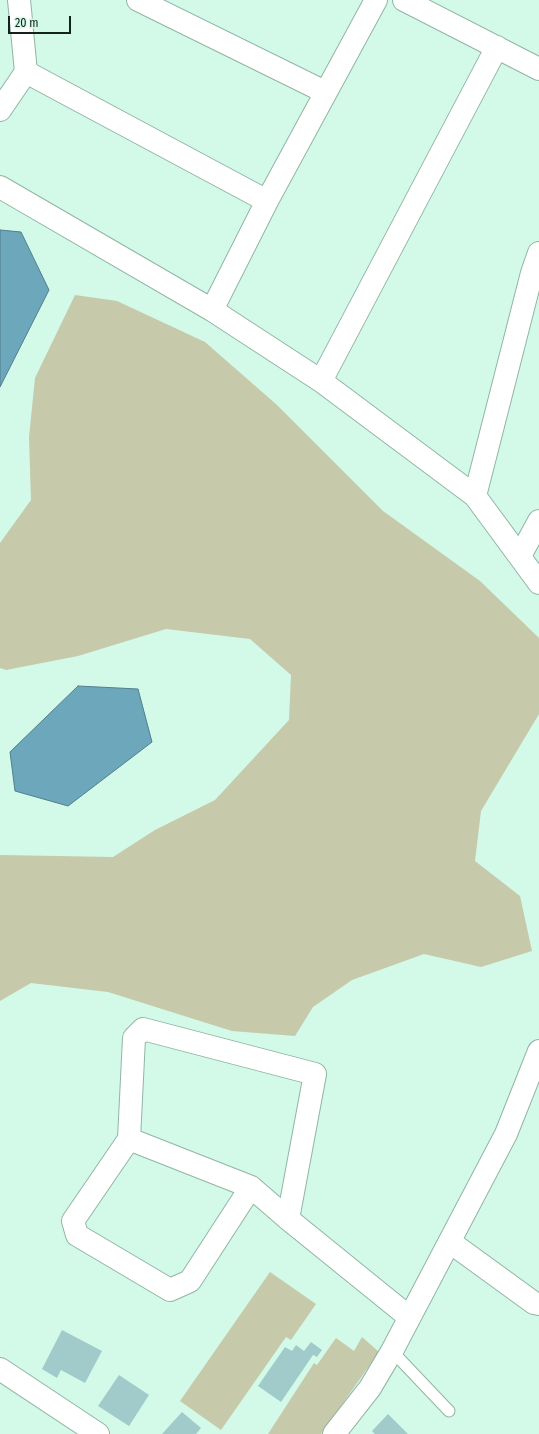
<!DOCTYPE html>
<html>
<head>
<meta charset="utf-8">
<style>
  body { margin:0 }
  #map { position:relative; width:539px; height:1434px; overflow:hidden; background:#d3f9e8; font-family:"Fira Sans Condensed",sans-serif }
  canvas { display:block }
  .scale { position:absolute; left:8px; top:16px; width:63px; height:18px; box-sizing:border-box; border:2px solid #13221c; border-top:0; padding-left:5px; font-size:12px; line-height:14px; white-space:nowrap; color:#13221c; -webkit-text-stroke:3px #d3f9e8; paint-order:stroke }
</style>
</head>
<body>
<div id="map">
<canvas width="539" height="1434"></canvas>
<div class="scale">20 m</div>
</div>
<script>
const c = document.querySelector('canvas').getContext('2d');
c.lineJoin = 'round';
function fill(path, color) { c.fillStyle = color; c.fill(path, 'evenodd'); }
const poly = rows => new Path2D(rows.map(r => 'M' + r).join(''));
function stroke(path, color, width, dash) { c.strokeStyle = color; c.lineWidth = width; c.lineCap = dash ? 'butt' : 'round'; c.setLineDash(dash || []); c.stroke(path); }
const green = poly([
  [75,295,117,301,205,342,277,405,383,511,480,581,539,638,539,714,481,811,475,861,520,896,532,951,481,967,424,954,352,980,313,1007,295,1036,232,1031,108,992,31,983,0,1001,0,855,113,857,155,830,215,800,289,720,291,675,250,639,166,629,78,656,6,670,0,668,0,543,31,500,29,437,35,378],
  [270,1272,316,1304,291,1340,286,1337,221,1430,180,1401],
  [362,1337,379,1352,321,1434,268,1434,314,1363,317,1365,336,1338,354,1351]
]);
const water = poly([
  [0,230,21,232,49,290,0,387,0,230],
  [78,686,138,689,152,742,68,806,15,791,10,752,78,686]
]);
const building = poly([
  [62,1330,102,1351,85,1383,61,1370,57,1378,42,1369],
  [311,1342,322,1350,317,1357,313,1355,281,1402,258,1386,285,1347,292,1351,296,1345,304,1351],
  [119,1375,149,1395,129,1426,98,1406],
  [182,1412,201,1428,196,1434,162,1434],
  [388,1414,408,1434,375,1434,372,1431]
]);
const service = poly([
  [392,1351,449,1411]
]);
const minor = poly([
  [138,0,325,92],
  [404,0,539,69],
  [26,72,267,201],
  [0,110,26,72,19,0],
  [0,187,212,310,321,381,475,496,539,583],
  [212,310,267,201,376,0],
  [321,381,497,47],
  [475,496,532,273,539,253],
  [520,556,539,521],
  [129,1139,73,1221,77,1235,170,1290,190,1281,251,1187],
  [288,1219,315,1074,143,1029,134,1038,129,1139,251,1187,288,1219,409,1317],
  [450,1242,534,1303,539,1304],
  [0,1369,98,1434],
  [334,1434,370,1388,392,1351,506,1134,539,1051]
]);
fill(green, '#c6c9aa');
fill(water, '#6ca7bb');
stroke(water, '#517f8b', 1);
fill(building, '#a0cbca');
stroke(service, '#91b5a5', 13);
stroke(minor, '#91b5a5', 24);
stroke(service, '#fff', 11);
stroke(minor, '#fff', 22);
</script>
</body>
</html>
